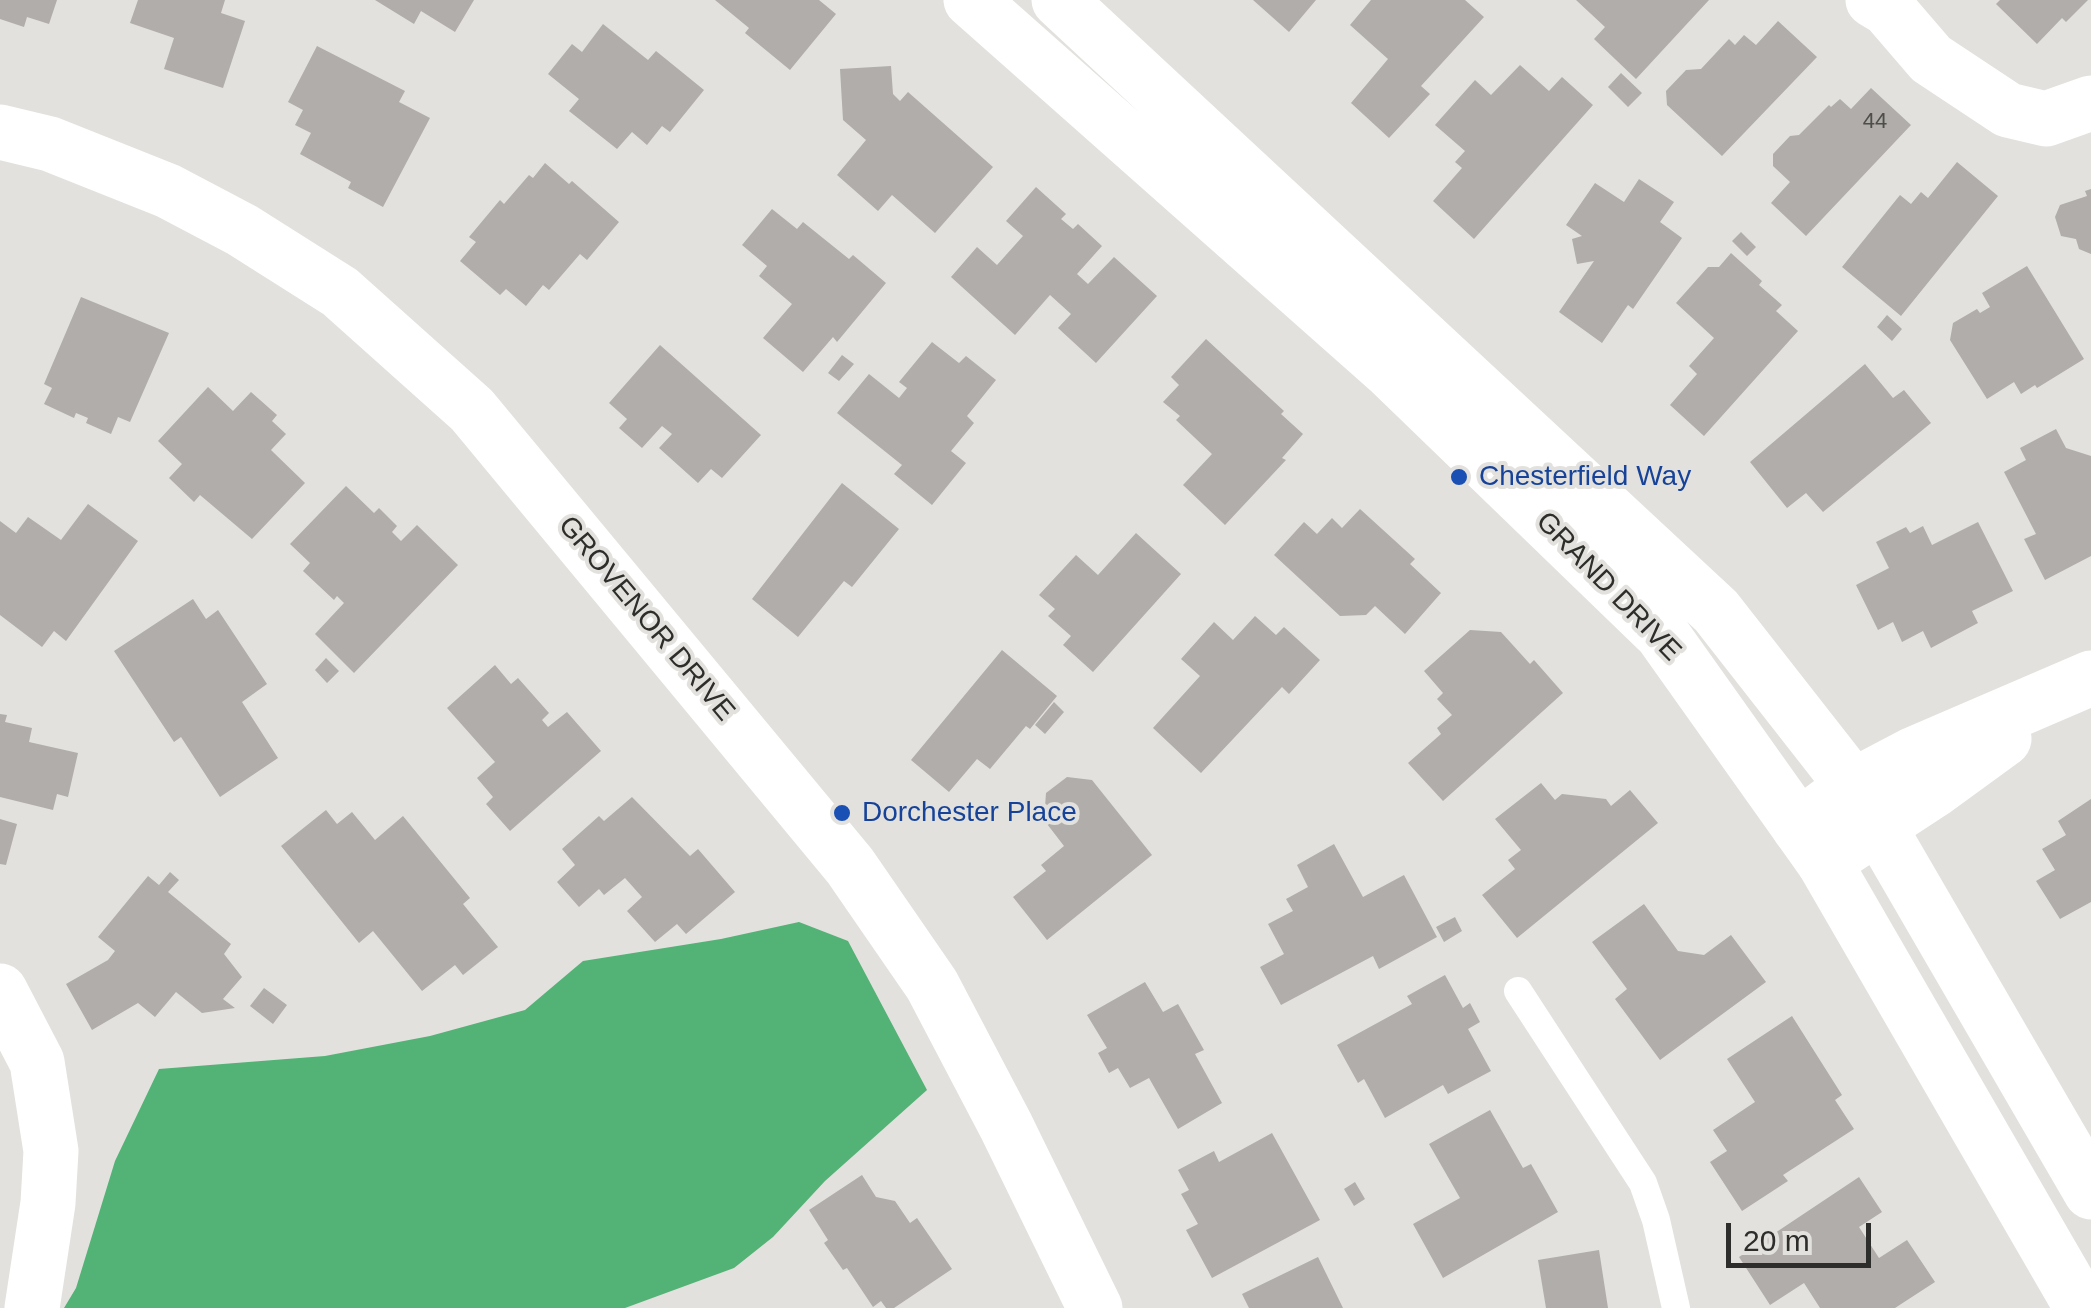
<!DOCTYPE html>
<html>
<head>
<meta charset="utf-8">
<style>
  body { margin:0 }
  #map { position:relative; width:2091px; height:1308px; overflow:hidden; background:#e2e1dd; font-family:Helvetica,sans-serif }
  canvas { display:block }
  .scale { position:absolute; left:1726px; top:1223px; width:145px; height:45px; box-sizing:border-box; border:5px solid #2d2d2b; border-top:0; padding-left:12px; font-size:30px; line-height:35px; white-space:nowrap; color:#2d2d2b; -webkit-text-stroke:8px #e2e1dd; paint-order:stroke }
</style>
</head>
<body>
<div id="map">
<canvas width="2091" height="1308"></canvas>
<div class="scale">20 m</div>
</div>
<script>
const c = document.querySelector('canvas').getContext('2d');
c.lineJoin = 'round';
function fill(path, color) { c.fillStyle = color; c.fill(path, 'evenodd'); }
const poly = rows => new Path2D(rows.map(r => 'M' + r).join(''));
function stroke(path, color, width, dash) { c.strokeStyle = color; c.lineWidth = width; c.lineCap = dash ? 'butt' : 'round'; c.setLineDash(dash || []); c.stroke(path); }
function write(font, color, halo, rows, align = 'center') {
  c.font = font + ' Helvetica,sans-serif'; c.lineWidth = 8; c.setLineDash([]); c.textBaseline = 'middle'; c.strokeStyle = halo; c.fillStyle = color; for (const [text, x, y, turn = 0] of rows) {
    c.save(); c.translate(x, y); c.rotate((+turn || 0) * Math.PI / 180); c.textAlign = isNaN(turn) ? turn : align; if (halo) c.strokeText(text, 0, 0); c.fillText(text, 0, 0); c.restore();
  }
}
const forest = poly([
  [799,922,848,941,927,1090,825,1181,773,1237,734,1268,625,1308,64,1308,76,1288,115,1161,159,1069,325,1056,430,1036,525,1010,583,961,721,939]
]);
const building = poly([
  [0,0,57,0,49,24,27,17,24,27,0,19],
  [138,0,225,0,221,13,245,21,223,88,164,69,174,38,130,23],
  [375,0,474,0,455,32,421,11,414,24],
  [715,0,819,0,836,14,790,70,745,33,749,28],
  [1253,0,1316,0,1289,32],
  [1371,0,1465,0,1484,17,1421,86,1430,94,1389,138,1351,103,1388,59,1350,25],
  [1576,0,1709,0,1636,79,1594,39,1605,27],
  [2000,0,2088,0,2066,22,2062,18,2037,44,1996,4],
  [1778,21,1817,57,1722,156,1667,105,1666,91,1686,70,1701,69,1729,39,1735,45,1744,35,1756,45],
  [603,24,648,60,656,51,704,90,670,132,662,126,647,145,632,132,617,149,569,111,579,99,548,74,572,44,582,52],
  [317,46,405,91,399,102,430,118,383,207,348,188,351,182,300,154,311,133,295,125,303,110,288,102],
  [1520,65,1549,91,1562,77,1593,105,1474,239,1433,201,1462,168,1455,162,1465,151,1435,125,1475,80,1491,95],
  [891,66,893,94,900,101,908,92,993,167,935,233,892,195,878,211,837,175,866,140,843,120,840,69],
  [1621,73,1642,93,1628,107,1608,87],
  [1871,88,1911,125,1806,236,1771,203,1790,182,1773,166,1773,154,1790,136,1799,135,1829,105,1831,107,1840,99,1851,109],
  [1957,162,1998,196,1901,316,1842,267,1900,195,1911,204,1921,192,1928,198],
  [545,163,569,184,572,181,619,222,587,260,580,254,549,290,543,285,526,306,506,289,500,295,460,261,476,242,469,237,500,200,504,204,529,175,533,178],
  [1639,179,1674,202,1660,222,1682,238,1633,309,1628,305,1602,343,1559,312,1594,261,1577,264,1572,239,1582,236,1566,225,1595,183,1624,202],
  [1036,187,1066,214,1061,219,1073,229,1078,224,1102,246,1077,274,1088,284,1114,257,1157,296,1096,363,1058,328,1071,314,1050,295,1015,335,951,277,977,247,997,265,1023,236,1006,221],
  [2091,189,2091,254,2079,249,2076,239,2061,236,2055,217,2060,205,2087,196,2085,191],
  [772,209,797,229,803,222,849,259,853,255,886,283,837,342,833,337,803,372,763,338,792,304,759,276,767,266,742,245],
  [1741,232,1756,247,1747,256,1732,241],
  [1731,253,1762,281,1759,285,1782,305,1776,311,1798,331,1704,436,1670,405,1697,374,1689,366,1714,338,1676,303,1708,267,1719,267],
  [2027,266,2084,359,2037,388,2035,385,2021,394,2014,382,1987,399,1950,340,1953,323,1977,309,1980,313,1990,307,1982,293],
  [81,297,169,333,130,422,118,417,111,434,86,423,88,418,76,413,74,418,44,404,52,388,44,384],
  [1887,315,1902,329,1892,341,1877,327],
  [1206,339,1284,411,1281,414,1303,434,1282,458,1286,460,1225,525,1183,485,1212,454,1176,420,1180,416,1163,402,1179,385,1171,377],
  [932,342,959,363,966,356,996,380,967,416,974,423,951,451,966,463,932,505,894,474,902,465,837,413,869,374,899,398,907,388,899,382],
  [660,345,761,435,722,478,711,469,698,483,659,448,672,434,662,426,642,448,619,428,627,419,609,403],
  [842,355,854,364,839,381,828,373],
  [1865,364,1893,398,1904,390,1931,423,1823,512,1806,493,1787,508,1750,462],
  [208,387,233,411,251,392,277,415,272,421,286,434,271,450,305,483,252,539,200,495,194,502,169,478,182,464,158,441],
  [2056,429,2066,448,2091,456,2091,556,2045,580,2024,539,2036,534,2004,472,2026,460,2020,448],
  [842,483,899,529,852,587,844,581,798,637,752,599],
  [346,486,374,513,379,508,397,526,392,532,401,541,417,525,458,565,354,673,315,634,344,603,337,596,334,600,303,571,310,563,290,544],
  [88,504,138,541,66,641,54,631,42,647,0,615,0,521,16,533,28,517,61,540],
  [1360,509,1415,559,1410,564,1441,593,1405,634,1375,606,1366,615,1340,616,1274,555,1304,522,1317,534,1332,518,1342,528],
  [1978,522,2013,591,1972,611,1978,623,1931,648,1923,631,1902,642,1893,622,1878,630,1856,585,1889,568,1876,542,1906,527,1910,533,1923,526,1932,545],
  [1136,533,1181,574,1093,672,1063,645,1071,636,1048,616,1055,609,1039,595,1076,555,1098,575],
  [193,599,206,619,218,610,267,684,242,702,278,758,220,797,181,737,174,742,114,651],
  [1255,616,1276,635,1284,627,1320,660,1289,694,1282,687,1201,773,1153,728,1200,676,1181,659,1214,622,1233,640],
  [1470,630,1501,632,1530,664,1534,660,1563,693,1443,801,1408,763,1441,734,1437,728,1452,715,1437,699,1443,693,1424,671],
  [1002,650,1057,696,1030,729,1026,726,990,769,977,759,949,792,911,760],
  [326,658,339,671,327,683,315,670],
  [495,665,511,684,518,678,549,713,542,720,548,727,567,712,601,751,510,831,486,804,493,797,477,778,495,762,447,708],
  [1054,702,1064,712,1045,734,1035,725],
  [0,714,7,715,5,722,32,728,29,742,78,753,68,797,57,794,53,810,0,797],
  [1067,777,1092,780,1152,855,1047,940,1013,897,1046,871,1041,865,1064,846,1044,820,1046,793],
  [1541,783,1555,800,1562,794,1606,799,1611,806,1630,790,1658,823,1517,938,1482,895,1515,869,1508,860,1521,850,1495,819],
  [632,797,690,856,698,849,735,892,686,934,677,924,655,942,627,911,642,897,625,878,604,895,599,889,579,907,557,882,575,865,562,849,599,816,604,821],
  [2091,799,2091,902,2060,919,2036,881,2055,870,2042,849,2066,835,2058,821],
  [326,810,337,824,352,812,375,840,403,816,470,898,463,904,498,947,463,975,455,965,422,991,373,931,359,943,281,846],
  [0,819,17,824,6,865,0,864],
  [1334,844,1363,897,1404,875,1437,937,1379,969,1373,956,1281,1005,1260,967,1284,954,1268,924,1293,911,1286,899,1308,887,1297,865],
  [170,872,179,880,168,892,231,944,224,954,242,977,223,999,235,1008,202,1013,176,992,155,1017,138,1003,92,1030,66,984,108,960,115,951,98,937,148,876,159,885],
  [1644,904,1678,951,1704,955,1731,935,1766,982,1660,1060,1615,999,1627,989,1592,942],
  [1455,917,1462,931,1444,942,1436,927],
  [1445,975,1463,1008,1470,1003,1480,1022,1468,1029,1491,1071,1448,1094,1443,1085,1385,1118,1364,1079,1358,1083,1337,1045,1412,1004,1407,996],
  [1145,982,1163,1012,1178,1004,1204,1050,1195,1054,1222,1103,1178,1129,1149,1078,1130,1088,1118,1068,1109,1073,1098,1053,1107,1048,1087,1015],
  [264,988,287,1005,273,1024,250,1006],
  [1792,1016,1842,1095,1835,1100,1854,1129,1783,1175,1788,1181,1742,1211,1710,1162,1727,1151,1713,1130,1755,1102,1727,1059],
  [1490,1110,1523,1168,1531,1164,1558,1212,1443,1278,1413,1224,1460,1198,1429,1144],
  [1272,1133,1320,1220,1212,1278,1186,1230,1198,1224,1181,1194,1189,1190,1178,1170,1214,1151,1219,1162],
  [862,1175,876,1197,895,1201,910,1223,917,1218,952,1269,894,1308,886,1308,881,1301,873,1307,847,1268,843,1270,824,1243,828,1240,809,1210],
  [1859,1177,1882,1212,1859,1227,1879,1258,1907,1240,1935,1282,1895,1308,1820,1308,1804,1283,1770,1305,1739,1257],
  [1355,1182,1365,1199,1354,1206,1344,1189],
  [1599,1250,1608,1308,1546,1308,1538,1260],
  [1318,1257,1343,1308,1249,1308,1242,1294]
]);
const service = poly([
  [1518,991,1643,1183,1656,1220,1676,1308]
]);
const minor = poly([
  [1873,0,1888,9,1931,59,2008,110,2046,119,2091,103],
  [1799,827,1853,786,1912,755,2091,678],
  [1824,862,1934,790,2004,739],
  [0,991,37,1062,51,1151,48,1203,32,1308]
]);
const tertiary = poly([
  [0,132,50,144,168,191,242,230,340,292,472,410,850,866,932,985,1006,1126,1095,1308]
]);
const secondary = poly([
  [971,0,1391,372,1662,634,1824,862,2082,1308],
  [1059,0,1716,611,1853,786,1879,827,2091,1192]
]);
const markers = [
  [1459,477,10,"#1a4fb4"],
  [842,813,10,"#1a4fb4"]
];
const numberNames = [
  ["44",1875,122]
];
const transitNames = [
  ["Chesterfield Way",1479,477],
  ["Dorchester Place",862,813]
];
const streetNames = [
  ["GRAND DRIVE",1608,587,46],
  ["GROVENOR DRIVE",646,619,50]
];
fill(forest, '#53b275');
fill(building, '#b0adaa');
stroke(service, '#fff', 28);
stroke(minor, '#fff', 55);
stroke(tertiary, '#fff', 55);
stroke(secondary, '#fff', 55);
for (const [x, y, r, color] of markers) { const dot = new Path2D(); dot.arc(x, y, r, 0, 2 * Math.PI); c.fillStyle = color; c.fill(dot); stroke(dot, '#e2e1dd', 4); }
write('22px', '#4e4d4b', null, numberNames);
write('28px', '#164399', '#e2e1dd', transitNames, 'left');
write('28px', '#2d2d2b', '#e2e1dd', streetNames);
</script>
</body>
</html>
